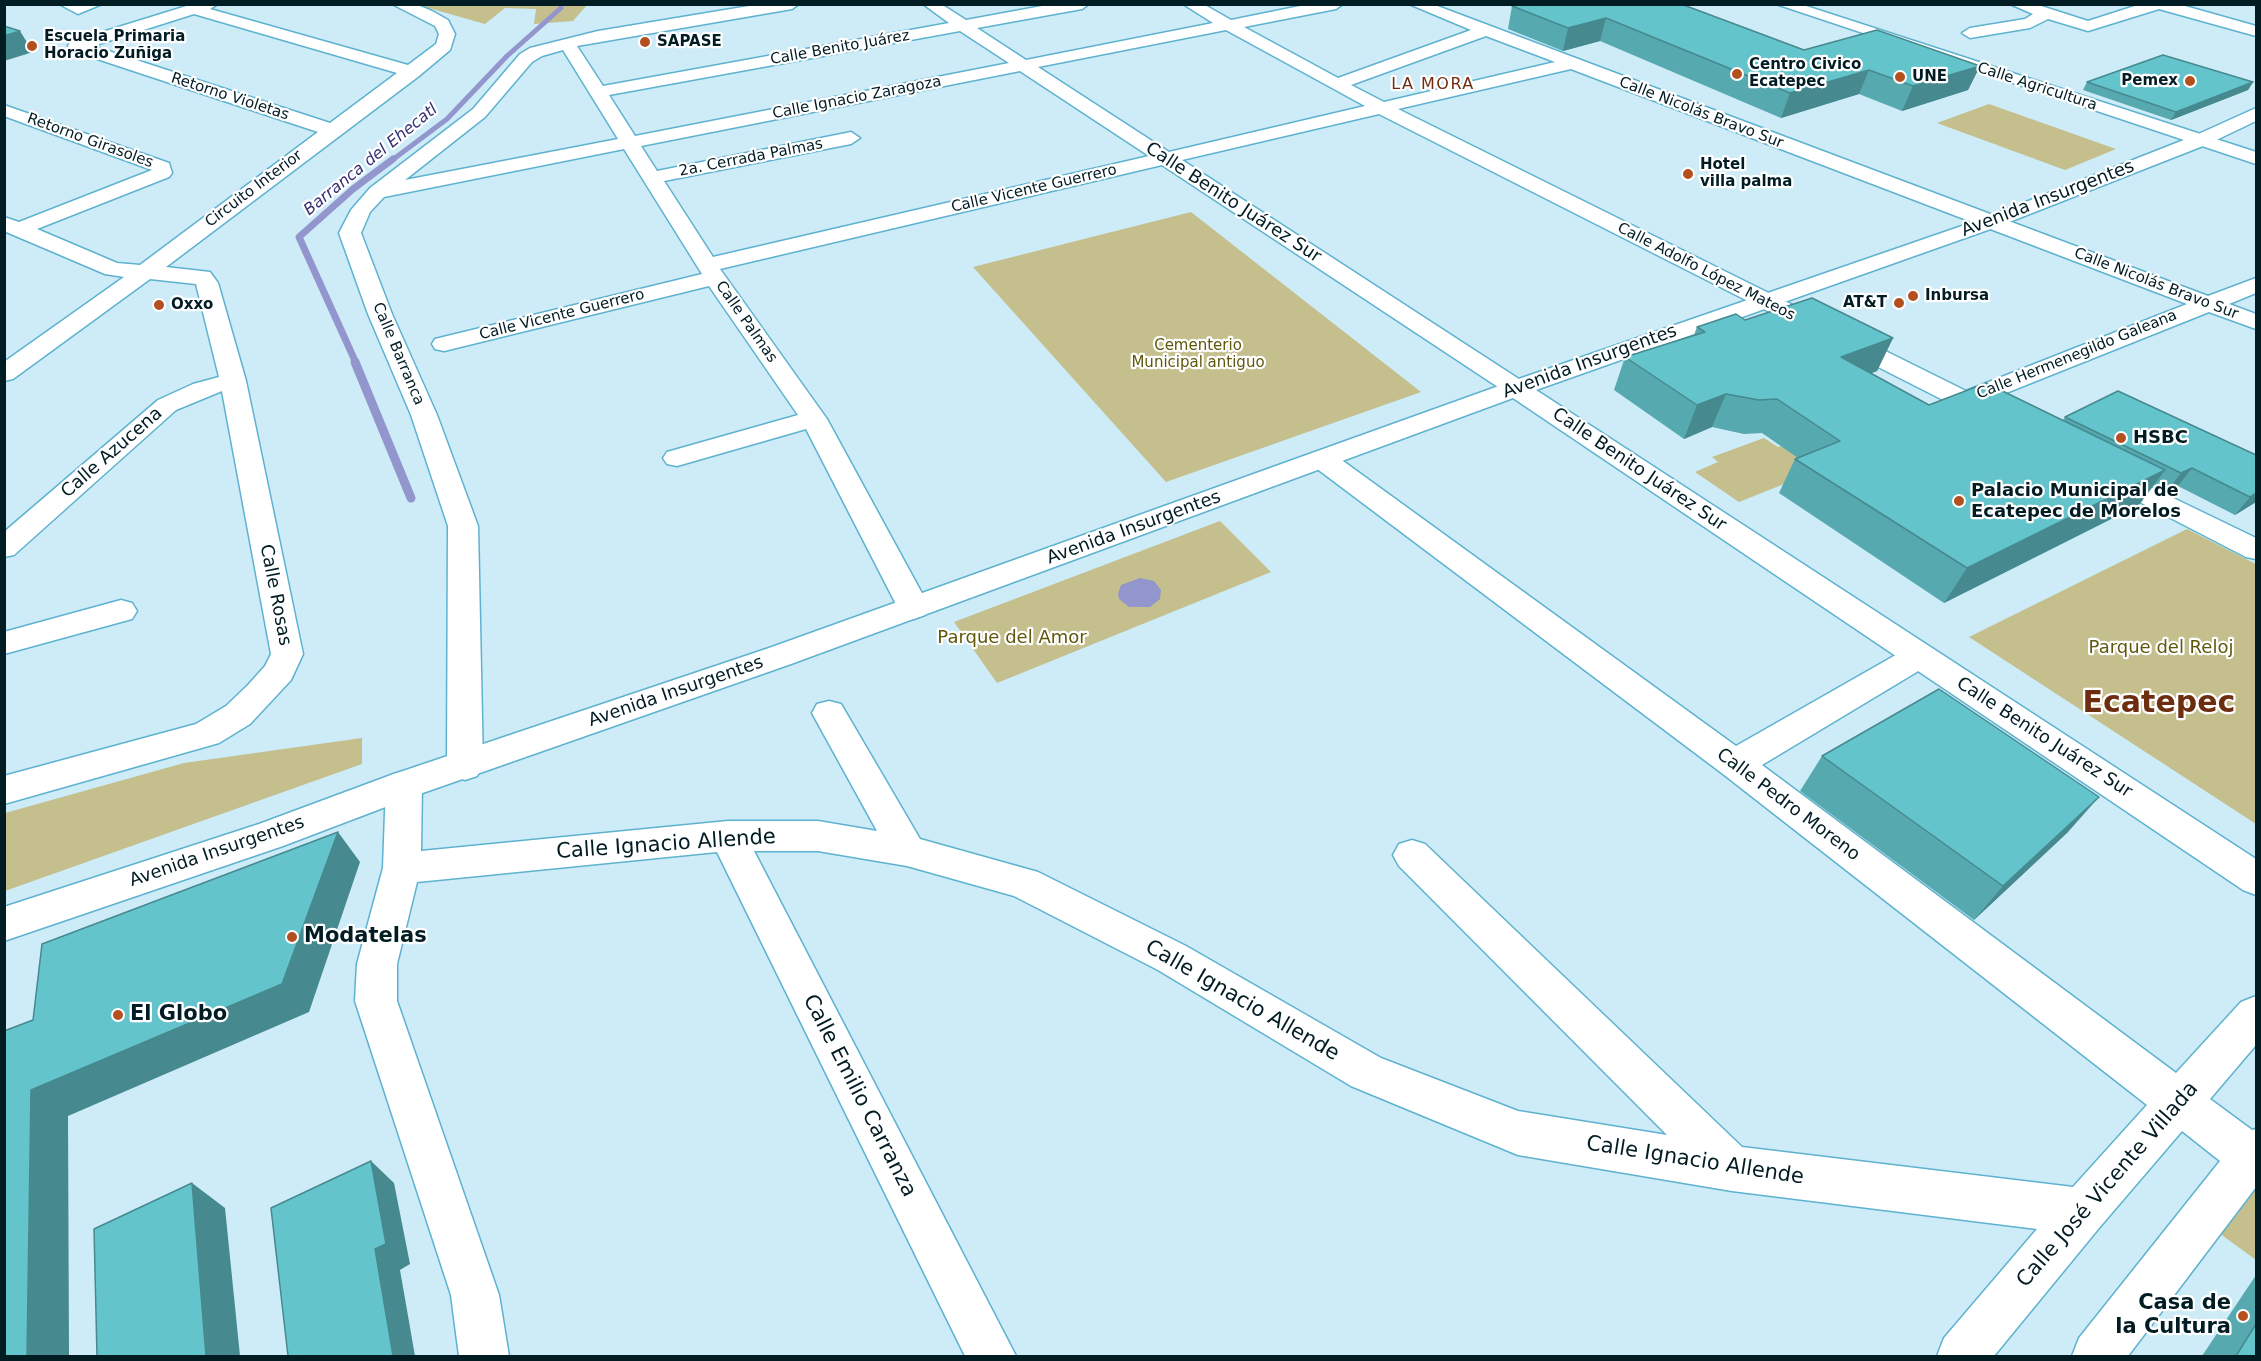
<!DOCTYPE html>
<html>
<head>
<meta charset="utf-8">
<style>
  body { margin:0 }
  #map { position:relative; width:2261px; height:1361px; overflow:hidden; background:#cdecf8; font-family:"DejaVu Sans",sans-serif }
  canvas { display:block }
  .frame { position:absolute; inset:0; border:6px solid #021c24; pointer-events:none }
</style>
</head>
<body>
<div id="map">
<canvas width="2261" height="1361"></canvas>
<div class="frame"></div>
</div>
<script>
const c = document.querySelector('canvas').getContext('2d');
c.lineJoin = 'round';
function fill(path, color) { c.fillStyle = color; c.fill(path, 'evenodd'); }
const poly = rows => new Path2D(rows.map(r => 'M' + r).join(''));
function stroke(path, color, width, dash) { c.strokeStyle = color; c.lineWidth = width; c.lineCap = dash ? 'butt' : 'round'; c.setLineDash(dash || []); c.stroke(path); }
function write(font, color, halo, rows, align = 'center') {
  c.font = font + ' "DejaVu Sans",sans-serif'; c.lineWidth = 4.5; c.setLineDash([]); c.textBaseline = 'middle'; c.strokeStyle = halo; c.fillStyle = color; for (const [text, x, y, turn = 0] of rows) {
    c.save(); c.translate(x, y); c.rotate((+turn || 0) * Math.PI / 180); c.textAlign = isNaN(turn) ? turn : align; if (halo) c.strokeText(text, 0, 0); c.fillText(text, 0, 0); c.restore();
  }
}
const green = poly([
  [418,5,587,5,573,21,534,24,536,9,505,8,485,24],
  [1989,104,2116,149,2065,170,1937,123],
  [1191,212,1421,392,1166,482,973,267],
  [1815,435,1849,458,1739,502,1695,472,1718,462,1712,457,1764,438,1778,447],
  [1220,521,1271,572,997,683,954,622],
  [2187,529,2256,564,2256,824,1969,637],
  [362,738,362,764,5,891,5,813,184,763],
  [2256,1185,2256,1260,2219,1233]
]);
const water = poly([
  [1140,578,1154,581,1161,590,1160,599,1150,607,1129,607,1119,599,1118,594,1121,585]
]);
const streamFar2 = poly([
  [391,161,447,119,507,56,561,8]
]);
const streamFar1 = poly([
  [356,363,299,237,353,189,393,159]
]);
const stream = poly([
  [355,362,411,498]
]);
const street = poly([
  [59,4,102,4,78,14,59,4],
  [193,4,218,4,210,9,408,65,436,44,439,34,435,26,392,4,415,4,432,11,448,20,455,34,450,50,419,76,166,267,210,272,218,283,246,381,303,654,291,680,250,724,219,743,4,804,4,776,196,724,226,706,248,685,265,666,271,654,222,391,176,410,14,555,4,557,4,532,158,400,193,384,219,377,196,284,150,279,13,379,4,381,4,362,124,277,105,274,4,231,4,217,19,222,152,170,4,116,4,105,169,163,172,173,169,177,37,229,117,263,140,265,318,132,70,50,68,46,70,42,193,4],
  [194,14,397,73,330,123,93,46,194,14],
  [761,4,799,4,792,9,577,46,603,86,949,23,923,4,941,4,966,20,1053,4,1089,4,1082,9,977,28,1026,60,1213,23,1183,4,1203,4,1231,20,1310,4,1343,4,1336,9,1244,27,1338,78,1471,30,1409,4,1432,4,2208,296,2256,278,2256,293,2229,304,2256,314,2256,329,2209,312,1986,401,2004,410,2008,416,2004,422,1995,424,1955,406,1379,114,1182,160,1525,383,1529,388,1525,393,1516,396,1507,393,1162,165,720,269,827,419,930,608,925,615,914,619,903,615,898,608,806,429,677,466,667,464,663,458,667,452,798,415,709,286,444,351,435,349,432,344,435,339,702,274,624,149,384,197,370,212,361,233,392,314,437,415,478,526,483,766,477,776,465,780,453,776,447,766,448,526,411,415,368,314,339,233,351,210,370,188,473,109,520,54,530,48,598,31,761,4],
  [1226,30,1365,106,1169,152,1038,67,1226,30],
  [960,31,1009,63,635,136,609,95,960,31],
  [1486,36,1555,62,1384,102,1351,85,1486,36],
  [563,50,618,139,405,180,485,117,532,62,542,56,563,50],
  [1571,69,2187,304,1966,391,1398,109,1571,69],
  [1020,71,1149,156,713,257,664,181,851,144,860,138,851,132,657,171,641,146,1020,71],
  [1776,4,1800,4,2256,152,2256,164,1776,4],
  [2010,4,2035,4,2088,21,2141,4,2178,4,2256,26,2256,36,2159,9,2088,31,2048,19,2030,28,1970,38,1962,33,1970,28,2025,19,2033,14,2010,4],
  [1322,451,1332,453,1736,746,1908,648,1919,645,1930,648,1935,656,1930,664,1762,765,2176,1073,2241,1002,2256,996,2256,1045,2210,1099,2252,1130,2256,1129,2256,1187,2128,1356,2072,1356,2079,1338,2220,1161,2182,1131,2099,1228,1994,1356,1937,1356,1944,1338,2037,1229,1732,1191,1518,1155,1351,1086,1158,970,1014,896,907,866,818,851,754,851,1016,1356,965,1356,717,852,417,882,397,964,397,1001,499,1295,509,1356,459,1356,451,1295,355,1001,357,964,383,868,386,785,391,775,404,771,417,775,422,785,421,851,728,821,818,821,877,831,812,713,817,704,829,701,841,704,920,839,1038,872,1186,946,1381,1058,1518,1111,1667,1135,1399,866,1393,855,1399,844,1412,840,1425,844,1742,1147,2073,1187,2147,1105,1723,774,1312,465,1308,459,1312,453,1322,451],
  [2107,466,2256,538,2256,559,2246,557,2097,480,2093,474,2097,468,2107,466],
  [121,600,132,603,137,611,132,619,4,654,4,632,121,600]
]);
const secondary = poly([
  [2256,108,2256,121,2208,144,1999,226,1536,390,2256,859,2256,895,2243,890,1513,398,791,664,417,795,283,846,4,941,4,907,259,824,391,775,769,648,1507,383,1985,218,2194,136,2256,108]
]);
const wall = poly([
  [1519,4,1804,50,1980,66,1968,90,1902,111,1859,94,1781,118,1600,41,1563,51,1508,29,1512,6],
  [2087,82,2253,82,2248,90,2171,120,2083,90],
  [1745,320,1893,338,1877,371,1871,373,1929,405,2063,420,2065,417,2118,391,2256,502,2235,515,2178,486,2167,491,2154,485,2139,505,1944,603,1779,493,1795,459,1798,458,1762,433,1744,434,1712,427,1684,439,1614,390,1625,357,1694,335,1697,327],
  [1822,756,2068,832,1974,920,1800,791],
  [2256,1275,2256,1356,2202,1356]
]);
const shadedWall = poly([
  [1606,18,1600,41,1563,51,1568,28],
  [20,31,33,52,4,61,4,36],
  [1980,66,1968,90,1902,111,1913,86],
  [1869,70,1859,94,1781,118,1790,93],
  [2253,82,2248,90,2171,120,2176,112],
  [1893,338,1877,371,1826,391,1841,357],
  [1726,394,1712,427,1684,439,1697,405],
  [2192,468,2178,486,2167,491,2181,473],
  [2165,470,2139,505,1944,603,1967,568],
  [2256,493,2256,502,2235,515,2250,497],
  [2099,797,2068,832,1974,920,2003,886],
  [338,832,360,862,309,1012,68,1116,69,1356,27,1356,31,1090],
  [371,1161,394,1183,410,1264,400,1270,415,1356,393,1356,375,1249],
  [192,1183,225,1208,240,1356,206,1356]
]);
const building = poly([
  [1519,4,1681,4,1804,50,1877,30,1980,66,1913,86,1869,70,1790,93,1606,18,1568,28,1512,6,1519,4],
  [4,26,20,31,4,36,4,26],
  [2163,55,2253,82,2176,112,2087,82,2163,55],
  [1812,298,1893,338,1841,357,1929,405,1986,383,2165,470,1967,568,1795,459,1840,441,1777,399,1759,400,1726,394,1697,405,1625,357,1705,332,1697,327,1736,314,1745,320,1812,298],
  [2118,391,2256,455,2256,493,2250,497,2192,468,2181,473,2065,417,2118,391],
  [1939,689,2099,797,2003,886,1822,756,1939,689],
  [338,832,282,984,31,1090,27,1356,4,1356,4,1031,33,1020,42,944,338,832],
  [371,1161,386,1244,375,1249,393,1356,288,1356,271,1208,371,1161],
  [192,1183,206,1356,97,1356,94,1229,192,1183],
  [2256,1324,2256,1356,2236,1356,2256,1324]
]);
const markers = [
  [645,42,6,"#b44f20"],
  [32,46,6,"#b44f20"],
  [1737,74,6,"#b44f20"],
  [1900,77,6,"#b44f20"],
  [2190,81,6,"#b44f20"],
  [1688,174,6,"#b44f20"],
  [1913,296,6,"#b44f20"],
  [1899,303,6,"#b44f20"],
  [159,305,6,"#b44f20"],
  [2121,438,6,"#b44f20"],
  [1959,501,6,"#b44f20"],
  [292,937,6,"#b44f20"],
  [118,1015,6,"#b44f20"],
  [2243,1316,6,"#b44f20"]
];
const farPoinames = [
  ["Escuela Primaria",44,37],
  ["Horacio Zuñiga",44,54],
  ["SAPASE",657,42],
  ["Centro Civico",1749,65],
  ["Ecatepec",1749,82],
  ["UNE",1912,77],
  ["Pemex",2178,81,"right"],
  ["Hotel",1700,165],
  ["villa palma",1700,182],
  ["Inbursa",1925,296],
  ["AT&T",1887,303,"right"],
  ["Oxxo",171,305]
];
const farStreetnames = [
  ["Calle Benito Juárez",840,48,-10],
  ["Calle Agricultura",2037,87,18],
  ["Retorno Violetas",230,97,18],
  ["Calle Ignacio Zaragoza",857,98,-11],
  ["Calle Nicolás Bravo Sur",1701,113,21],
  ["Retorno Girasoles",90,141,20],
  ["2a. Cerrada Palmas",751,158,-11],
  ["Circuito Interior",254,189,-37],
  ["Calle Vicente Guerrero",1034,189,-13],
  ["Calle Adolfo López Mateos",1706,272,27],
  ["Calle Nicolás Bravo Sur",2156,284,21],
  ["Calle Vicente Guerrero",562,315,-14],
  ["Calle Palmas",746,322,55],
  ["Calle Barranca",398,354,67],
  ["Calle Hermenegildo Galeana",2077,355,-22]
];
const farParknames = [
  ["Cementerio",1198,346],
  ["Municipal antiguo",1198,363]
];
const farNeighbourhoodnames = [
  ["LA MORA",1433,85]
];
const farWaternames = [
  ["Barranca del Ehecatl",371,160,-39]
];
const streetNames = [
  ["Avenida Insurgentes",2048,199,-21],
  ["Calle Benito Juárez Sur",1233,203,33],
  ["Avenida Insurgentes",1590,362,-20],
  ["Calle Azucena",112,453,-41],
  ["Calle Benito Juárez Sur",1639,470,34],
  ["Avenida Insurgentes",1134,528,-20],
  ["Calle Rosas",275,595,79],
  ["Avenida Insurgentes",676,692,-19],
  ["Calle Benito Juárez Sur",2044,738,33],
  ["Calle Pedro Moreno",1788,805,37],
  ["Avenida Insurgentes",217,852,-19]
];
const poiNames = [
  ["HSBC",2133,438],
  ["Palacio Municipal de",1971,491],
  ["Ecatepec de Morelos",1971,512]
];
const parkNames = [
  ["Parque del Amor",1012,638],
  ["Parque del Reloj",2161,648]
];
const nearStreetnames = [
  ["Calle Ignacio Allende",666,845,-4],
  ["Calle Ignacio Allende",1242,1001,30],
  ["Calle Emilio Carranza",859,1096,63],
  ["Calle Ignacio Allende",1695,1161,9],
  ["Calle José Vicente Villada",2108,1185,-49]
];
const nearPoinames = [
  ["Modatelas",304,937],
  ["El Globo",130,1015],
  ["Casa de",2231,1304,"right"],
  ["la Cultura",2231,1328,"right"]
];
const townNames = [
  ["Ecatepec",2159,704]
];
fill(green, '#c4bf8c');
fill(water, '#9395cd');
stroke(streamFar2, '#9395cd', 5);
stroke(streamFar1, '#9395cd', 7);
stroke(stream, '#9395cd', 9);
stroke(street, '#5eb2cf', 3);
stroke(secondary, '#5eb2cf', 3);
fill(street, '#fff');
fill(secondary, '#fff');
fill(wall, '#56a9af');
fill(shadedWall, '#46898f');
fill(building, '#64c4cc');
stroke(building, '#46898f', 1.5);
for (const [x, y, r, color] of markers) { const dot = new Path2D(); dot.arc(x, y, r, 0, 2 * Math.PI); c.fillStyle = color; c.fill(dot); stroke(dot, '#fff', 2); }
write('bold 15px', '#021c24', '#fff', farPoinames, 'left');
write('15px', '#021c24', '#fff', farStreetnames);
write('15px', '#5f570c', '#fff', farParknames);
c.letterSpacing = '1.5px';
write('16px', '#6d2d0f', '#fff', farNeighbourhoodnames);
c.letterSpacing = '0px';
write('italic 16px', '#363074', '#fff', farWaternames);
write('18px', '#021c24', '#fff', streetNames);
write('bold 18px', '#021c24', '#fff', poiNames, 'left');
write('18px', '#5f570c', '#fff', parkNames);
write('21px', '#021c24', '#fff', nearStreetnames);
write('bold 21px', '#021c24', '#fff', nearPoinames, 'left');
write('bold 30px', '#6d2d0f', '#fff', townNames);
</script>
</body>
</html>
